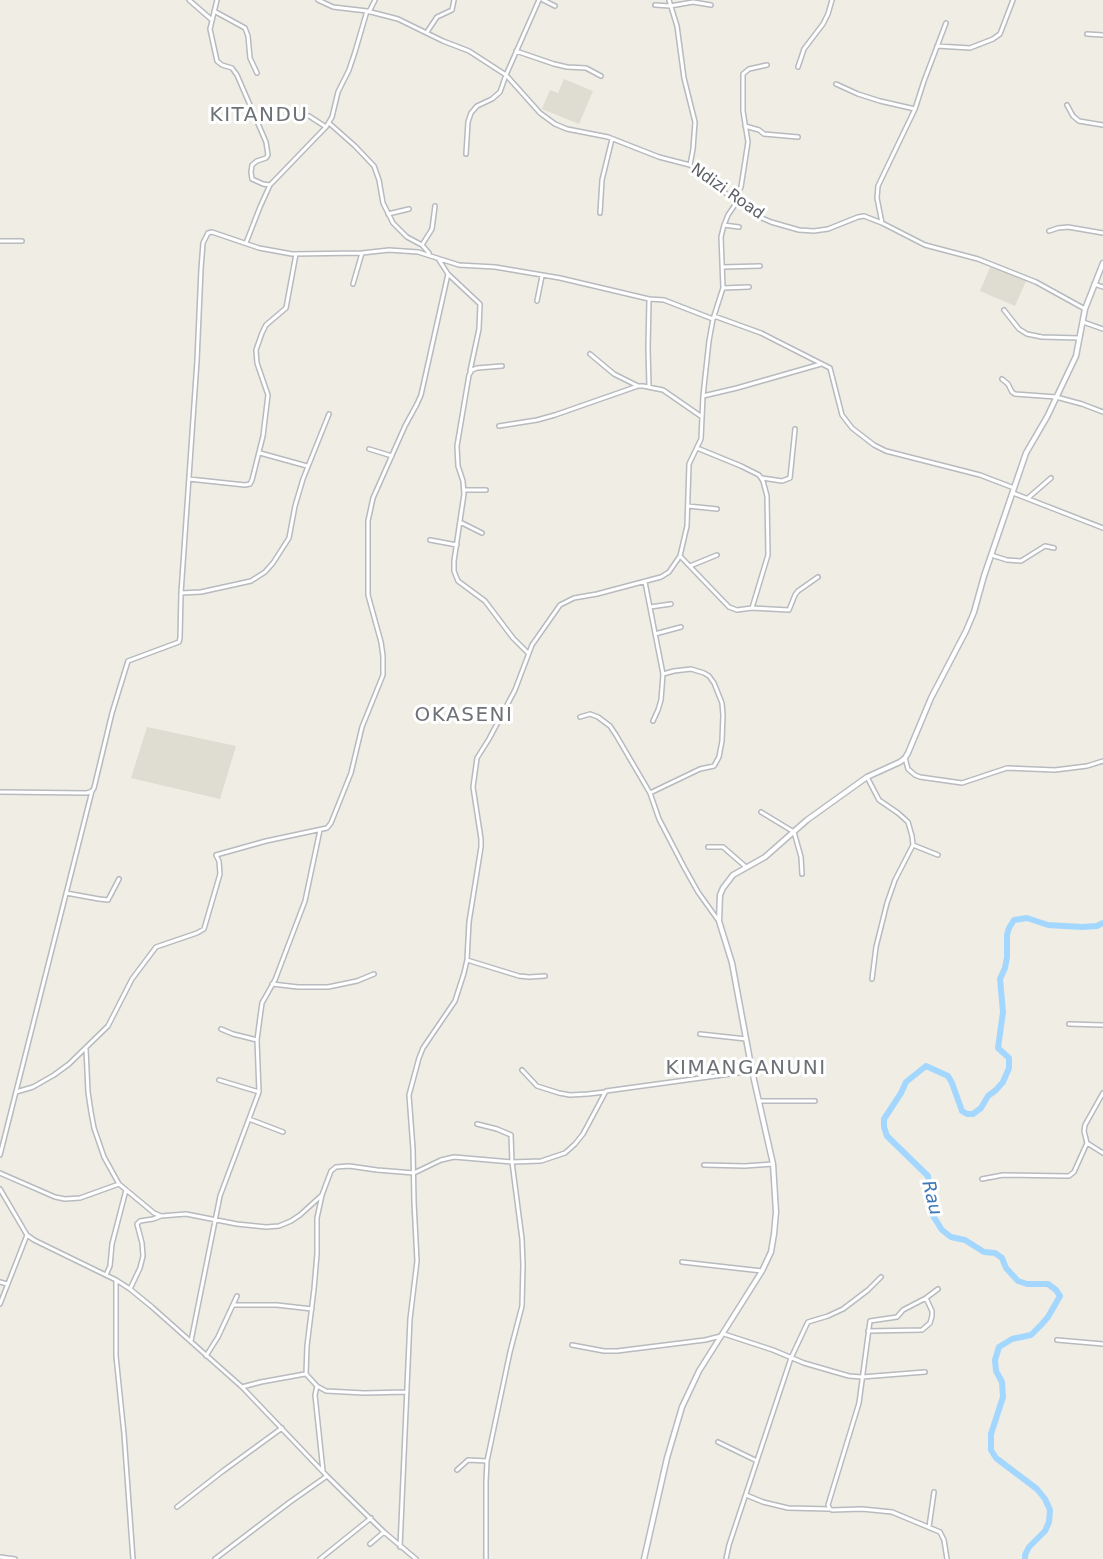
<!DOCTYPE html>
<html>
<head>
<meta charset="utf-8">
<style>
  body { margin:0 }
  canvas { display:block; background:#efede4 }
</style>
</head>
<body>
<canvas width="1103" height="1559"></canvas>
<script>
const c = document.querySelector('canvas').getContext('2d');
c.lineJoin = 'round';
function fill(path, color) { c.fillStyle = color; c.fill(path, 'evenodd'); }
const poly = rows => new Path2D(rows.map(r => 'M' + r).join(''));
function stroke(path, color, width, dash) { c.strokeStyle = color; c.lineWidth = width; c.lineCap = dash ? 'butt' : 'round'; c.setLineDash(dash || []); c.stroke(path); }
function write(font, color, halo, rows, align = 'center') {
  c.font = font + ' "DejaVu Sans",sans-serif'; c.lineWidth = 6; c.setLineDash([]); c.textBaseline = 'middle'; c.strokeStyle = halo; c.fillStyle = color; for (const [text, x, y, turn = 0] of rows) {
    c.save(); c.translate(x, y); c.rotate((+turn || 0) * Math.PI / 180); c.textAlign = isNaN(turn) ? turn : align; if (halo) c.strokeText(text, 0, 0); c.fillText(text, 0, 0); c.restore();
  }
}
const education = poly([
  [564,79,593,91,579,124,542,109,550,90,558,93],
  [991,265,1026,281,1015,306,980,291],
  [147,727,236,746,220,799,131,778]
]);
const river = poly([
  [1025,1559,1025,1555,1029,1547,1045,1531,1049,1522,1050,1510,1045,1499,1037,1489,996,1458,991,1450,991,1434,1003,1397,1002,1382,996,1371,995,1360,999,1347,1012,1339,1031,1335,1041,1325,1048,1317,1060,1296,1056,1290,1048,1284,1027,1284,1018,1281,1006,1268,1002,1258,995,1253,984,1252,965,1240,951,1237,942,1230,932,1214,928,1176,887,1136,884,1127,884,1119,901,1093,906,1082,926,1066,948,1076,952,1083,962,1111,967,1114,973,1114,981,1108,988,1096,996,1090,1003,1082,1009,1068,1009,1058,998,1048,1003,1012,1000,979,1005,968,1007,957,1007,935,1009,928,1014,920,1027,918,1048,925,1082,927,1097,926,1103,923]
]);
const street = poly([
  [189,0,212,20],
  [217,0,210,29,217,61,222,65,232,68,237,75,266,142,268,155,266,158,257,161,252,165,251,172,252,179,263,184,270,185],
  [318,0,333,7,367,11,398,19,443,41,469,51,506,75,540,113,555,124,567,129,608,137,659,157,690,165,737,202,755,215,771,222,799,230,814,231,828,229,858,217,864,216,882,223,925,245,978,259,1036,282,1085,309],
  [543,0,555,6],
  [669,0,677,26,684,78,695,122,693,149,690,165],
  [655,5,670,6,693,2,711,5],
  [214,11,245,28,248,36,250,58,257,73],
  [369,12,375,0],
  [427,32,437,17,452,10,454,0],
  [1087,34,1103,35],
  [937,46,970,48,993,39,1000,34,1013,0],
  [516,51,554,64,567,67,586,68,601,76],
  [798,67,804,49,823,24,828,14,832,0],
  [836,84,858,94,880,101,915,109],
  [1067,105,1073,116,1079,121,1103,125],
  [309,116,326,127],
  [329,123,355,146,374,166,379,180,383,203,393,223,407,237,422,245,429,253],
  [745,126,759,130,764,134,798,137],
  [466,154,468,122,471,113,477,106,492,99,500,92,506,75,539,0],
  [734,201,741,187,748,142,743,111,743,74,749,69,767,65],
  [600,213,602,180,612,139],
  [388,214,409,209],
  [882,223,877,198,878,186,915,109,924,81,946,23],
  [724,225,739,227],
  [1049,231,1058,228,1068,227,1103,233],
  [0,241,22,241],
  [246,243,260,207,270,185,326,127,332,117,338,92,349,70,355,52,367,11],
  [422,245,432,229,435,206],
  [723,267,760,266],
  [448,274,480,304,479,329,470,371],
  [353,284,362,253],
  [1094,284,1103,287],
  [723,288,749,287],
  [649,299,648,348,649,386],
  [537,301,542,276],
  [1004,310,1019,329,1027,334,1042,337,1079,338],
  [714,316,761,333,830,368,842,415,852,428,874,445,886,451,980,475,1014,488],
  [1083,322,1103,329],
  [590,354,614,374,638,386],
  [502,366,477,368,472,370,469,375,457,446,458,466,463,481,464,494,454,561,454,571,458,581,485,601,513,638,528,653],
  [1002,379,1008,384,1012,392,1015,394,1056,397,1082,404,1103,412],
  [703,396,737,388,821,364],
  [499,426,537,420,555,415,638,386,643,386,663,390,702,417],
  [697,448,741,466,759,475,763,481,767,496,768,555,752,608],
  [369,449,392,456],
  [260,453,307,466],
  [762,478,782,481,790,478,795,429],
  [189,479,245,485,250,484,252,480,263,436,268,395,257,363,256,350,262,333,266,325,286,308,296,254],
  [464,490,486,490],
  [1013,493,1103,528],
  [1028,498,1051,478],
  [688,506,717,509],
  [460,522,482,533],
  [430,540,457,545],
  [991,555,1007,560,1021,561,1045,546,1054,548],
  [680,556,729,607,737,610,752,608,789,610,795,595,798,591,818,577],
  [690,566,717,555],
  [645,582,663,674,661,700,658,710,653,721],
  [181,593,201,592,251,581,265,572,273,563,289,538,295,506,303,479,329,414],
  [650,607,671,604],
  [655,634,681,627],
  [580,717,590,714,598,717,610,726,616,735,650,793,659,819,684,867,698,892,718,920],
  [905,758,908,769,915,775,920,777,962,783,1007,768,1055,770,1087,766,1103,761],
  [867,777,879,800,898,813,908,822,912,836,913,845,895,880,887,903,876,947,872,979],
  [0,792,87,793,92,791,94,788,112,713,128,661,179,642,180,638,181,593,197,361,201,269,203,243,208,233,212,232,259,248,292,254,362,253,389,250,418,252,459,265,495,267,560,278,649,299,664,300,713,319],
  [650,793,700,769,714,766,719,757,722,741,723,715,722,703,714,683,709,676,704,673,691,669,674,671,663,674],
  [761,812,794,832,801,857,802,874],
  [913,845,938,855],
  [708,847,723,847,746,867],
  [66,893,99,899,108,900,119,879],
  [467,960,519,976,529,977,545,976],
  [272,984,298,987,328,987,357,981,374,974],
  [1069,1024,1103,1025],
  [221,1029,233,1034,257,1040],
  [700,1034,746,1039],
  [86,1049,88,1092,91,1112,94,1128,104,1157,119,1184,154,1213,161,1216,186,1214,237,1224,266,1227,279,1226,291,1221,300,1215,322,1195],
  [522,1070,537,1086,559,1093,570,1095,588,1094,605,1092],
  [219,1080,259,1092],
  [16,1092,33,1087,54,1075,69,1064,108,1026,132,979,156,947,197,933,204,929,220,874,219,861,216,855,266,841,327,828,331,823,351,773,362,727,383,675,383,656,381,642,368,595,368,521,373,498,405,426,417,404,421,395,448,274,439,260],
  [1103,1093,1085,1125,1084,1131,1087,1143,1103,1153],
  [760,1101,815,1101],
  [249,1119,283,1132],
  [477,1124,497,1129,511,1135,512,1162,522,1239,523,1265,522,1306,510,1352,487,1461,486,1482,486,1559],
  [0,1155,92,791],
  [704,1165,745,1166,773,1164],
  [0,1173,55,1197,65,1199,80,1198,119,1184],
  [982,1179,1003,1175,1069,1176,1074,1172,1087,1143],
  [0,1189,27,1235,34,1240,116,1280,130,1289,152,1307,242,1387,327,1476,384,1532,416,1559],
  [682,1262,762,1271],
  [106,1275,110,1266,112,1244,126,1190],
  [116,1280,116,1356,124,1434,133,1559],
  [0,1282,7,1284],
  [130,1289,140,1268,143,1256,142,1243,137,1224,140,1221,153,1219,161,1216],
  [938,1289,926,1298,903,1310,897,1317,870,1321,859,1403,828,1505,830,1509,832,1510,862,1509,892,1512,940,1532,944,1540,947,1559],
  [0,1304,27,1235],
  [233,1305,277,1305,312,1309],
  [868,1331,922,1330,930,1323,932,1316,932,1311,926,1298],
  [724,1334,773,1350,804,1363,849,1376,862,1377,925,1372],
  [1057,1340,1103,1344],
  [191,1341,220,1196,259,1092,257,1040,261,1010,262,1003,275,980,305,901,320,830],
  [572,1345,604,1351,617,1351,705,1340,721,1336],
  [206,1356,218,1337,237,1296],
  [317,1386,315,1395,323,1471],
  [242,1387,261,1382,305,1374],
  [407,1392,364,1393,326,1391,317,1386,306,1374,307,1346,314,1289,317,1254,317,1218,322,1195,331,1171,336,1167,349,1166,377,1170,414,1173,441,1160,454,1157,512,1162,541,1161,565,1153,575,1144,583,1134,606,1091,752,1071],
  [718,1442,757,1461],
  [457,1470,468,1460,487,1461],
  [746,1495,763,1502,788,1508,829,1509],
  [177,1507,223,1471,282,1428],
  [929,1527,934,1492],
  [370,1544,384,1532],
  [400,1547,410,1319,417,1261,414,1202,413,1149,409,1095,419,1058,423,1048,455,1001,464,973,467,960,469,922,481,847,481,839,473,787,477,758,489,739,515,690,532,645,560,605,574,598,597,594,661,577,669,572,680,556,687,526,689,464,701,439,703,396,709,341,713,319,723,288,721,237,724,225,728,215,737,202],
  [0,1557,15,1559],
  [215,1559,290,1502,327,1476],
  [320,1559,371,1518],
  [726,1559,729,1545,791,1358,806,1326,808,1322,828,1316,843,1309,868,1290,881,1277]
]);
const secondary = poly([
  [644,1559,667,1458,682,1407,699,1371,762,1271,771,1252,774,1234,776,1212,773,1164,752,1071,732,963,719,921,720,895,723,888,733,875,765,857,807,820,867,777,900,762,905,758,908,753,931,698,966,631,974,612,984,576,1026,453,1047,417,1076,356,1085,309,1103,263]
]);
const streetNames = [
  ["Ndizi Road",727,192,35]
];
const waterNames = [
  ["Rau",931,1198,76]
];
const quarterNames = [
  ["KITANDU",259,116],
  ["OKASENI",464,716],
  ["KIMANGANUNI",746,1069]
];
fill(education, '#dfdcd2');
stroke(river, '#a4d7ff', 6);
stroke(street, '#b7babf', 6);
stroke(secondary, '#b8bbc1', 7);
stroke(street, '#fff', 3);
stroke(secondary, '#fff', 4);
write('16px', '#5c6065', '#fff', streetNames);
write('italic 18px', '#3d77b6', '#fff', waterNames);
c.letterSpacing = '1.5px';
write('20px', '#6d7277', '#fff', quarterNames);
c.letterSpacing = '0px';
</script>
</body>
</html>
